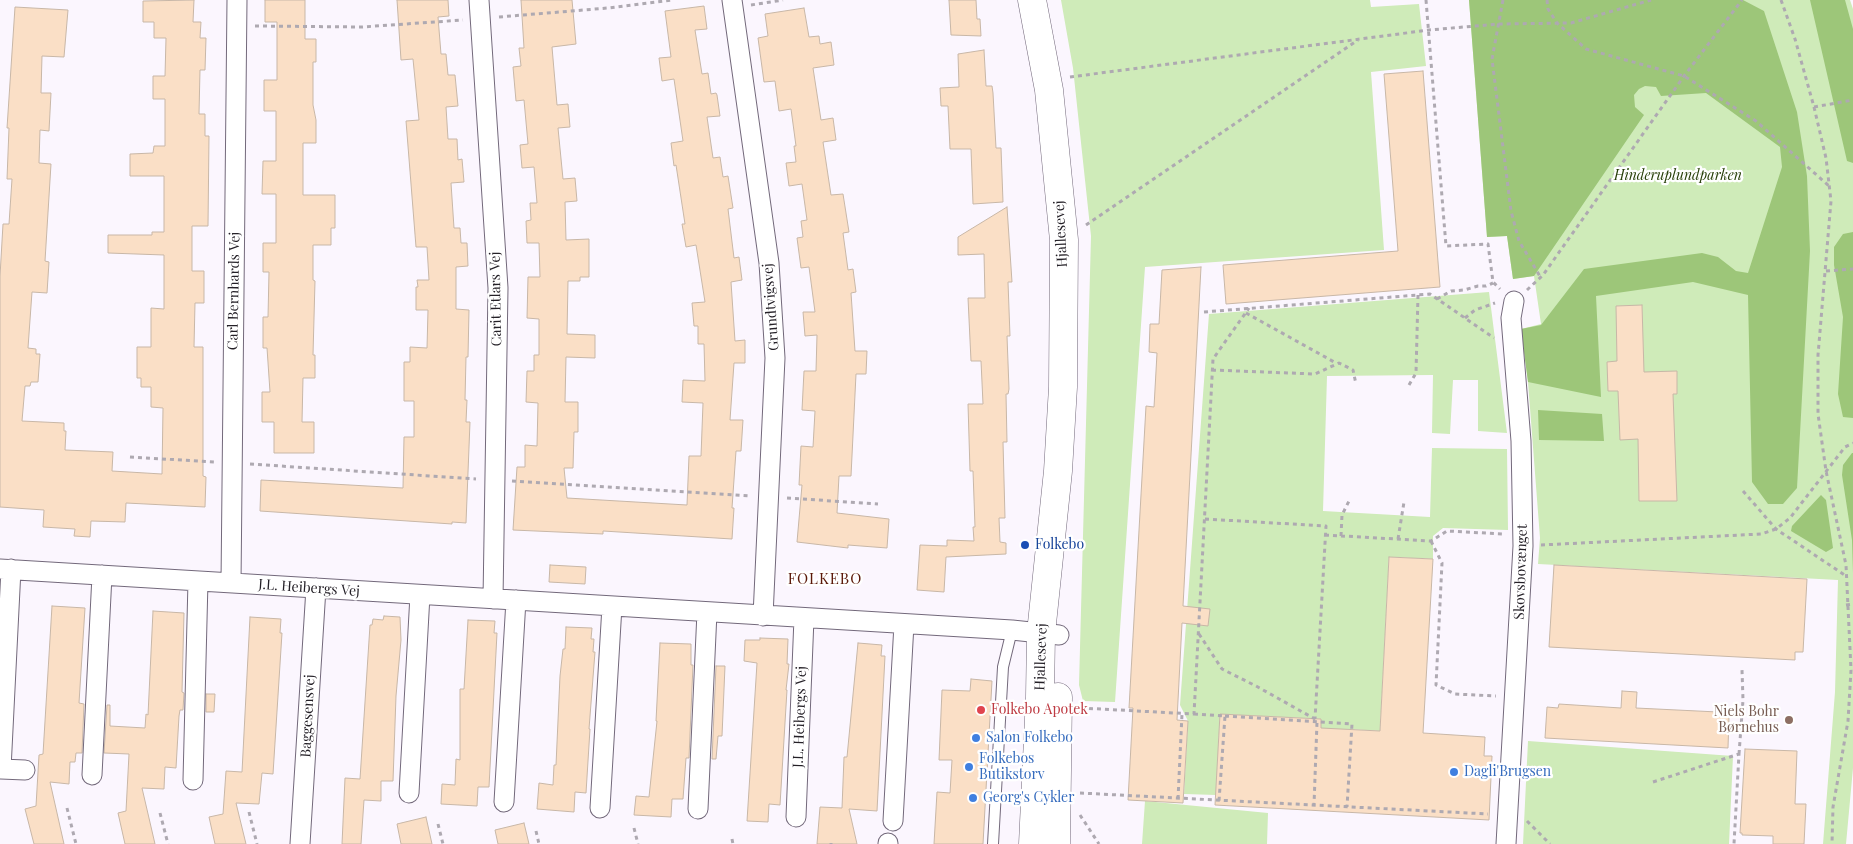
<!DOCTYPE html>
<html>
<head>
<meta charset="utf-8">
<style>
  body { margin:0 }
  canvas { display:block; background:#fbf6fe }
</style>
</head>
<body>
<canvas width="1853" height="844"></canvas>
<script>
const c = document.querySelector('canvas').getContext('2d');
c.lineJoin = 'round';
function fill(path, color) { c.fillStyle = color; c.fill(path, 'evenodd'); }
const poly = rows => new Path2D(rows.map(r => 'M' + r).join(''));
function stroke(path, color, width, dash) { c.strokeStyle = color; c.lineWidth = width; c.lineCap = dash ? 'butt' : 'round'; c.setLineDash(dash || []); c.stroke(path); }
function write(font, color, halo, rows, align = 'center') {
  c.font = font + ' "Playfair Display",serif'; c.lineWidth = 4.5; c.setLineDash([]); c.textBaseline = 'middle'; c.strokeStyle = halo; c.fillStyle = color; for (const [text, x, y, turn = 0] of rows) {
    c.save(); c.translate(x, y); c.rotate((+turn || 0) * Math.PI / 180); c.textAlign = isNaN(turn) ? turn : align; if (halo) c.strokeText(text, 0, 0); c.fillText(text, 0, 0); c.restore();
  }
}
const green = poly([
  [1061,0,1370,0,1371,7,1419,4,1426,66,1371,72,1384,250,1145,267,1115,702,1083,701,1079,685,1091,236,1073,68],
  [1469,0,1850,0,1853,9,1853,768,1846,844,1823,844,1835,692,1838,580,1538,564,1540,538,1528,382,1521,329,1541,324,1534,276,1513,279,1507,236,1487,237],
  [1489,292,1507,433,1478,431,1478,380,1453,380,1450,434,1432,433,1433,375,1327,376,1323,511,1430,517,1432,448,1507,449,1508,530,1443,528,1433,536,1433,559,1389,557,1380,731,1348,729,1316,801,1321,719,1220,714,1216,795,1184,794,1188,721,1180,705,1209,314],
  [1528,741,1733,756,1729,844,1523,844],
  [1145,801,1268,813,1267,844,1142,844]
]);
const forest = poly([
  [1469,0,1743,0,1764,11,1797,112,1807,176,1810,251,1797,488,1783,504,1768,504,1752,482,1748,295,1693,282,1596,296,1601,397,1528,382,1521,329,1541,325,1584,269,1702,253,1718,257,1736,271,1748,273,1782,167,1780,147,1706,93,1661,96,1656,87,1645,86,1639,89,1634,95,1635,107,1644,115,1534,276,1513,279,1507,236,1487,237],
  [1810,0,1845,0,1853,29,1853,163,1847,161],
  [1853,232,1853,418,1843,417,1838,394,1843,317,1834,265,1834,247,1843,234],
  [1538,410,1602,414,1604,441,1539,440],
  [1852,453,1853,453,1853,573,1852,540,1842,475,1843,465],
  [1821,495,1826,500,1833,548,1826,552,1791,531,1792,526]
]);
const building = poly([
  [194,0,193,22,201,22,200,38,206,38,205,70,200,70,199,114,205,114,205,136,209,136,208,226,192,226,192,271,204,271,204,303,195,303,194,347,203,347,203,476,206,477,205,507,126,503,125,522,91,521,90,537,74,536,75,529,43,527,44,510,0,507,0,276,3,224,9,224,12,179,7,179,9,128,7,128,15,7,68,10,64,57,42,56,41,93,51,93,49,131,40,130,39,163,51,164,45,261,49,262,47,293,32,292,28,348,36,349,36,354,40,354,38,382,31,382,30,386,25,386,22,421,64,423,64,431,66,431,65,450,113,452,112,471,162,474,163,408,151,407,151,387,141,387,141,378,137,378,137,347,151,347,151,308,164,309,164,255,108,253,108,235,152,235,152,232,164,232,164,176,130,176,130,154,153,153,154,146,165,146,165,99,153,99,153,76,165,76,166,38,154,38,154,22,143,22,143,1,194,0],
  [265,0,305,0,305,39,316,39,316,62,313,62,313,105,316,120,316,143,303,143,303,195,335,195,335,228,331,228,331,245,313,245,313,280,315,281,313,355,315,355,315,378,303,378,302,422,314,422,314,453,274,453,274,422,262,422,262,392,270,392,267,348,263,348,263,317,268,317,269,272,263,272,263,243,276,243,276,194,262,194,263,161,276,161,276,111,264,111,264,80,277,80,277,22,265,22,265,0],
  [397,0,448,0,449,16,438,17,441,54,446,54,448,75,455,75,458,106,446,107,448,139,457,139,458,160,462,159,464,182,451,183,454,228,460,228,461,243,467,243,468,266,456,267,456,309,469,310,468,357,466,357,465,400,467,400,466,422,470,422,466,523,452,522,452,524,260,511,261,480,403,488,404,437,414,437,414,401,404,401,404,362,410,362,410,347,427,348,428,310,416,310,416,287,418,287,417,280,429,280,427,247,416,247,406,121,419,120,413,59,401,60,397,0],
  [521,0,572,0,576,44,552,47,557,105,568,104,570,127,558,128,563,179,575,178,577,201,565,202,566,240,589,239,589,277,580,277,580,281,568,281,567,334,595,335,595,358,566,357,565,402,578,402,578,432,574,432,573,468,564,468,567,498,687,505,689,456,701,456,703,403,682,402,683,380,705,381,704,344,698,344,698,326,694,326,692,303,705,302,696,245,686,247,682,224,685,224,676,165,674,166,671,143,683,141,674,79,662,81,659,58,671,57,665,11,704,6,707,29,695,30,702,74,708,73,711,94,716,93,717,95,720,116,707,117,713,158,720,157,723,177,728,176,733,208,728,209,734,258,739,257,742,280,731,282,735,341,745,340,745,363,734,363,730,420,743,420,741,451,736,451,732,508,734,508,732,539,603,531,603,534,513,530,517,467,525,467,525,445,537,446,538,403,526,402,527,371,534,371,534,355,539,355,539,319,527,318,528,277,540,277,539,243,527,243,526,221,531,220,530,203,537,203,534,167,522,168,520,145,528,144,524,100,516,101,513,67,521,66,519,48,524,48,521,0],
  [949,0,976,0,977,19,980,19,981,36,951,35,949,0],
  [804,8,809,37,819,36,820,44,831,42,834,65,813,68,821,120,833,118,836,140,823,142,831,195,843,194,849,232,843,233,848,270,853,269,856,292,851,293,855,351,867,351,866,374,856,374,851,476,839,476,837,513,889,519,887,548,848,545,848,548,797,542,802,485,799,485,801,446,813,447,815,411,802,410,804,371,816,371,817,335,805,336,803,312,815,312,809,267,801,268,797,238,803,237,801,221,807,220,802,184,789,186,786,163,796,162,794,146,796,146,791,109,779,111,775,81,764,82,758,38,768,36,765,14,804,8],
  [984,50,986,86,992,86,993,93,996,148,1001,148,1003,202,973,204,971,149,950,149,948,106,941,106,940,88,959,87,958,54,984,50],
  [1423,71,1440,287,1226,304,1223,265,1398,251,1384,74,1423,71],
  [1007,207,1012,282,1008,282,1010,336,1007,336,1009,389,1008,394,1006,394,1007,442,1003,442,1005,518,999,518,1000,542,1006,543,1006,554,946,557,944,592,917,590,920,545,947,546,947,540,974,541,973,527,975,527,973,471,970,471,968,404,983,404,981,361,971,361,968,298,985,298,984,254,958,255,958,237,1007,207],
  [1201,267,1183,606,1210,609,1208,626,1182,623,1177,720,1188,721,1183,803,1128,800,1133,708,1129,708,1146,406,1154,407,1157,353,1149,352,1150,324,1159,324,1162,270,1201,267],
  [1642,305,1644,372,1677,371,1677,394,1673,394,1677,501,1639,501,1638,439,1620,440,1618,391,1608,391,1607,362,1617,361,1616,306,1642,305],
  [1389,557,1433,559,1423,733,1485,737,1484,756,1492,756,1489,820,1215,805,1220,714,1321,719,1321,728,1380,731,1389,557],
  [550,565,586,567,585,584,549,582,550,565],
  [1554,565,1807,579,1803,652,1795,652,1795,660,1549,647,1554,565],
  [52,606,85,608,79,703,84,704,82,753,76,753,75,762,70,762,69,784,50,782,64,844,34,844,25,809,36,806,39,755,43,754,52,606],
  [153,611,184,613,182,692,184,693,183,710,180,710,179,716,176,768,165,767,164,789,142,788,155,844,125,844,118,813,126,811,129,754,104,753,107,705,110,705,110,726,145,728,146,714,148,715,153,611],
  [384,616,400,617,401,640,396,696,393,781,381,781,381,801,364,800,361,844,342,844,345,778,360,779,370,625,372,625,373,619,383,620,384,616],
  [250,617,281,619,280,633,282,633,273,774,262,773,259,804,236,803,246,844,215,844,209,817,223,814,226,771,242,772,250,617],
  [468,620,495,621,494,633,497,633,489,787,478,787,477,806,441,804,442,784,455,785,456,759,460,760,460,689,464,689,468,620],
  [566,627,592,628,591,639,594,639,593,652,595,652,589,729,590,729,586,793,575,792,574,812,537,809,539,783,553,785,554,765,556,765,560,676,563,649,565,649,566,627],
  [760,638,788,639,787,664,789,664,786,690,787,690,780,805,769,804,768,822,747,821,757,663,744,661,745,640,760,640,760,638],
  [660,643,691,644,691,665,693,665,689,758,686,758,683,799,672,799,671,817,634,815,636,796,649,797,657,721,656,721,660,643],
  [858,643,882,645,881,656,885,656,877,811,849,809,857,844,817,844,820,807,842,808,844,757,847,757,858,643],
  [716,666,725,666,722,736,718,736,716,759,712,759,716,666],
  [971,679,992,681,983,844,934,844,937,792,950,793,952,760,939,760,942,690,970,691,971,679],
  [1622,691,1637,692,1636,708,1718,712,1718,716,1729,717,1728,748,1545,738,1547,707,1558,708,1559,704,1621,708,1622,691],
  [206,694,215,694,214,712,206,712,206,694],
  [1745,749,1797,751,1795,804,1806,804,1804,844,1773,844,1773,836,1742,835,1742,833,1740,833,1745,749],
  [426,817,432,844,401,844,397,824,426,817],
  [524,823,529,844,498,844,495,830,524,823]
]);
const path = poly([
  [1426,0,1446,246,1488,244,1493,282,1500,289],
  [1503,0,1492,59,1511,211,1519,241,1541,278],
  [1547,0,1548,9,1557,23,1586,49,1684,76,1756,121,1829,186],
  [1781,0,1795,39,1814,107,1826,158,1831,201,1818,355,1818,414,1826,471,1846,565,1851,670,1848,721,1833,807,1832,844],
  [751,5,783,0],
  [499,17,608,8,672,0],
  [255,26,362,27,463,20],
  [1070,77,1429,30,1499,24,1571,23,1651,0],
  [1814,107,1853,100],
  [1086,225,1358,40],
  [1826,271,1853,269],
  [1527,290,1543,275,1684,76,1742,0],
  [1437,299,1451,291,1464,290,1478,286,1486,286,1493,283],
  [1204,312,1430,294,1494,338],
  [1246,313,1336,363],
  [1465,318,1475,310,1495,303],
  [1212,370,1315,374,1339,363,1353,370,1356,384],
  [1409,385,1416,373,1418,295],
  [130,457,214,462],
  [250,464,476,479],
  [512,481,751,496],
  [1743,491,1776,529,1846,576],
  [787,498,878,504],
  [1205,519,1326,526,1315,719],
  [1325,535,1431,541,1447,531,1504,534],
  [1341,536,1342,515,1349,501],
  [1398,539,1404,502],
  [1431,541,1442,563,1436,685,1455,694,1496,696],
  [1541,545,1761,534,1776,529,1790,518,1845,447,1853,443],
  [1846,605,1853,604],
  [1199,634,1222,669,1256,686,1315,719,1317,722,1314,805],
  [1081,708,1194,714,1213,359,1249,308],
  [1194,714,1225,716,1219,801],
  [1225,716,1352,724,1347,807],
  [1739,754,1743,700,1742,670],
  [1653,782,1739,754,1734,844],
  [1080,793,1488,814],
  [1178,799,1182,714],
  [67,808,76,844],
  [249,812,257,844],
  [160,813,168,844],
  [1080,815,1099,844],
  [1527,821,1550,844],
  [438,824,443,844],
  [634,828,638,844],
  [536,831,539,844],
  [732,839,733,844],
  [831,843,831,844]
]);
const service = poly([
  [993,844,1003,667,1012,630]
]);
const minor = poly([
  [479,0,498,288,493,599],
  [732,0,769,263,775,358,763,616],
  [0,569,1012,630,1059,635],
  [11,569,1,769,25,770],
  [231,583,237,0],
  [92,775,102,575],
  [193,780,198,581],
  [409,793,420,595],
  [504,802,516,600],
  [600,808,612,606],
  [698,809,707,612],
  [796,817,804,618],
  [893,821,904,624],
  [300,844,316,588],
  [888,844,888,843],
  [1506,844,1523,546,1521,441,1511,318,1514,301]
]);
const secondary = poly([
  [1032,0,1049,90,1064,240,1063,387,1058,471,1041,633,1040,697,1033,844],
  [1056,844,1058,697]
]);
const markers = [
  [1025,545,5,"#1a4fb4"],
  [981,710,5,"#e0444e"],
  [1789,720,5,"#8d6e63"],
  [976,738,5,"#3f7fe0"],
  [969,767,5,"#3f7fe0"],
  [1454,772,5,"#3f7fe0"],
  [973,798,5,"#3f7fe0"]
];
const parkNames = [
  ["Hinderuplundparken",1678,176]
];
const streetNames = [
  ["Hjallesevej",1061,234,-93],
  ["Carl Bernhards Vej",234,291,-89],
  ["Carit Etlars Vej",496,299,-91],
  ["Grundtvigsvej",771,307,-94],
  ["Skovsbovænget",1521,572,-88],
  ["J.L. Heibergs Vej",309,588,4],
  ["Hjallesevej",1041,657,-88],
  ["Baggesensvej",308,716,-87],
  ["J.L. Heibergs Vej",800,717,-88]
];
const transitNames = [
  ["Folkebo",1035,545]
];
const healthNames = [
  ["Folkebo Apotek",991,710]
];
const educationNames = [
  ["Niels Bohr",1779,712],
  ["Børnehus",1779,728]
];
const shopNames = [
  ["Salon Folkebo",986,738],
  ["Folkebos",979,759],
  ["Butikstorv",979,775],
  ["Dagli'Brugsen",1464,772],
  ["Georg's Cykler",983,798]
];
const neighbourhoodNames = [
  ["FOLKEBO",825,579]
];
fill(green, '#cfebb9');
fill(forest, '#9dc679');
fill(building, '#fadfc6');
stroke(building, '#c8b7a7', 1);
stroke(service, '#73697b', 12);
stroke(minor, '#73697b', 21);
stroke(secondary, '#73697b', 29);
stroke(path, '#aea9b1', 3, [4, 4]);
stroke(service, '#fff', 10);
stroke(minor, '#fff', 19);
stroke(secondary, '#fff', 28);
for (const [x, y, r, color] of markers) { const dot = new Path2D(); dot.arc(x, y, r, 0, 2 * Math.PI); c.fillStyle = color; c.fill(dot); stroke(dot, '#fff', 2); }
write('italic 14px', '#263e07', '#fff', parkNames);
write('14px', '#242027', '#fff', streetNames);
write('14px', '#164399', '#fff', transitNames, 'left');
write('14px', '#be3a42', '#fff', healthNames, 'left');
write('14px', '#785e54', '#fff', educationNames, 'right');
write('14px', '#366cbe', '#fff', shopNames, 'left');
c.letterSpacing = '1px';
write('15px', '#5a1808', '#fff', neighbourhoodNames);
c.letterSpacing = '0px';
</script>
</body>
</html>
